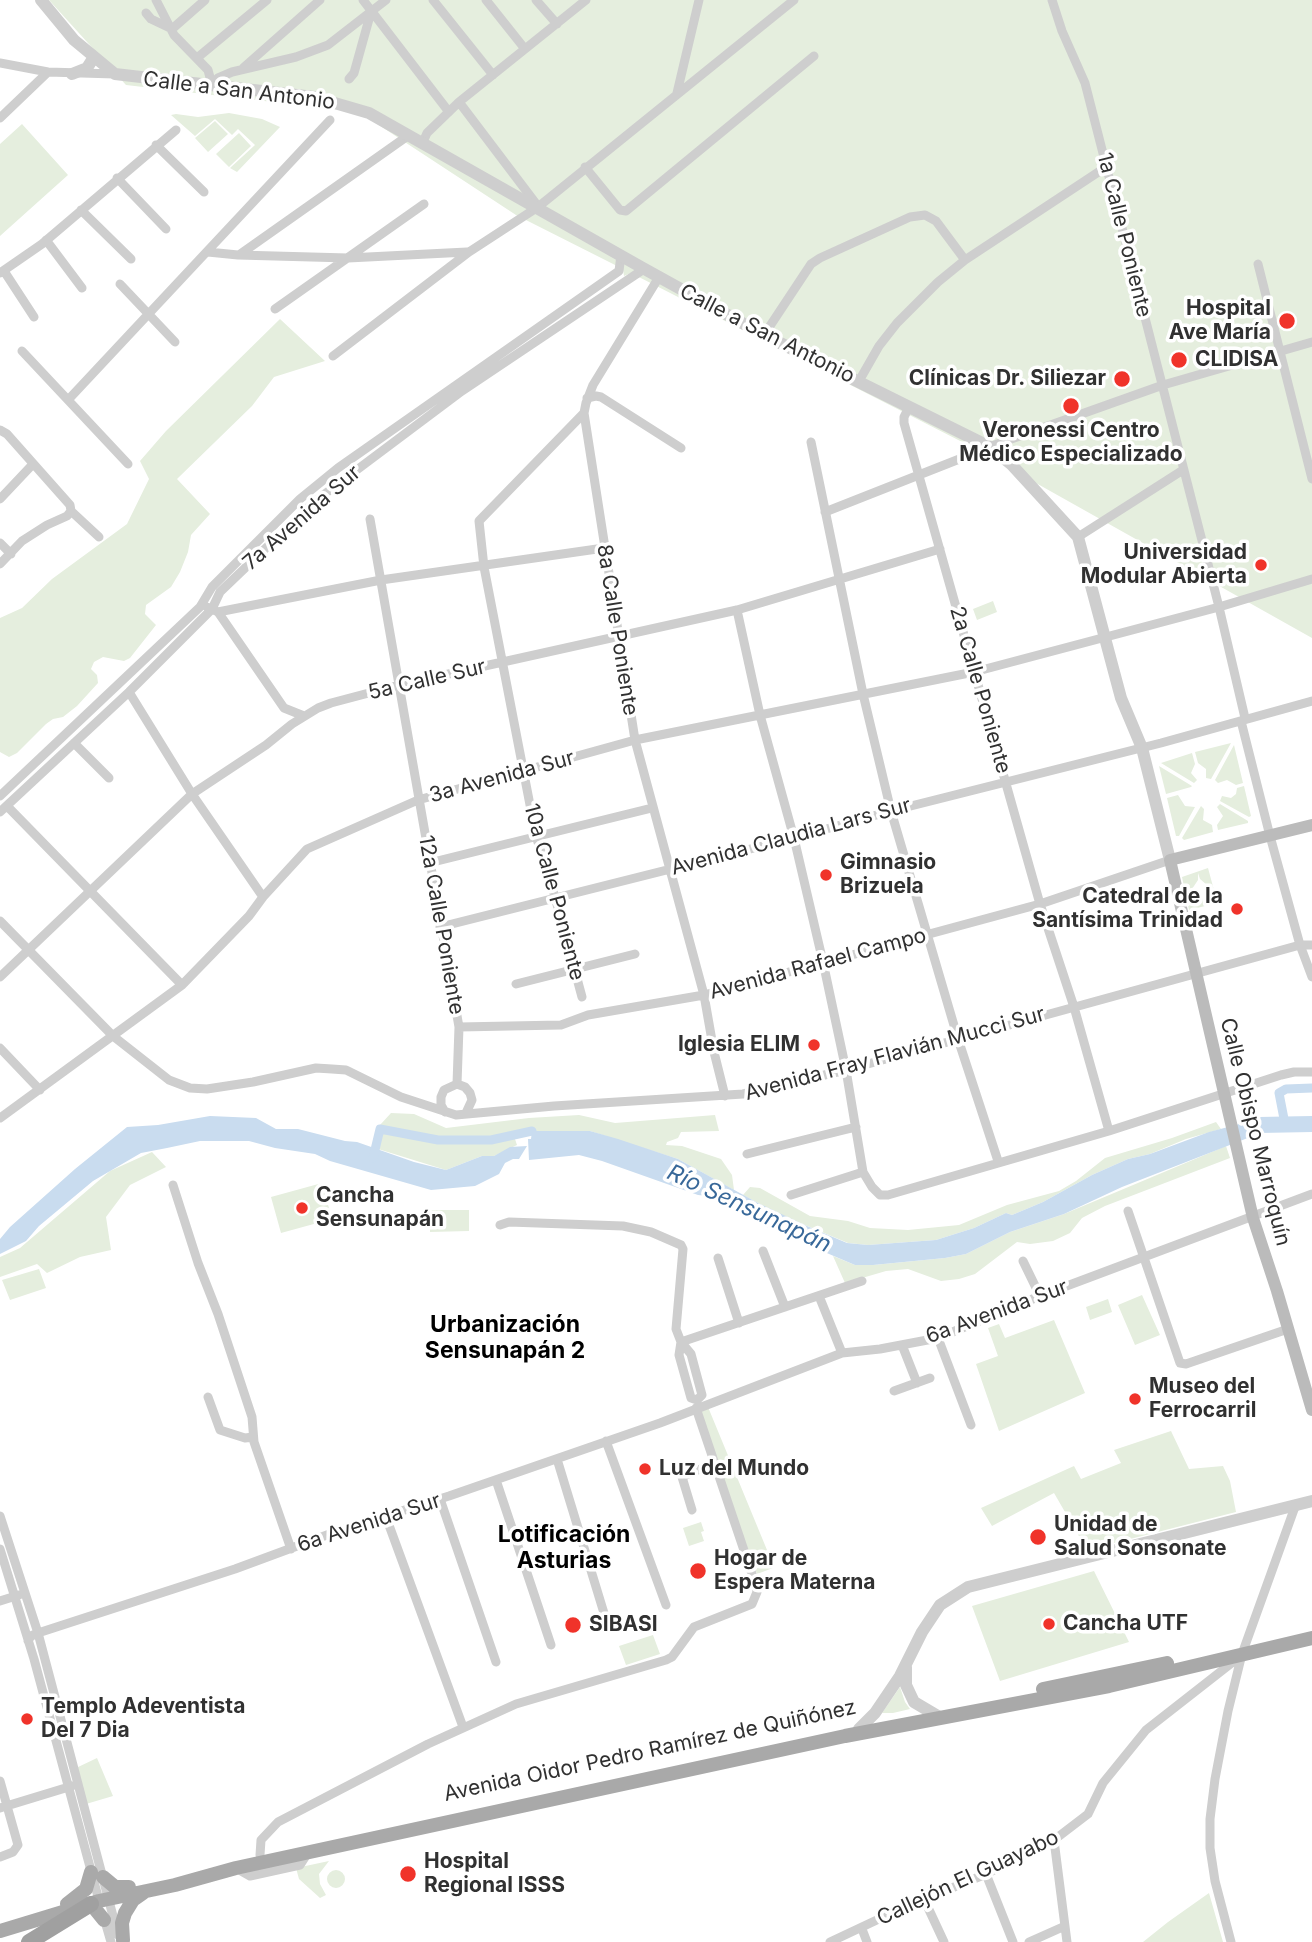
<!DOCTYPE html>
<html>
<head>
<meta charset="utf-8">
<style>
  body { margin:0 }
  canvas { display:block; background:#fff }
</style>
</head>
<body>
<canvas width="1312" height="1942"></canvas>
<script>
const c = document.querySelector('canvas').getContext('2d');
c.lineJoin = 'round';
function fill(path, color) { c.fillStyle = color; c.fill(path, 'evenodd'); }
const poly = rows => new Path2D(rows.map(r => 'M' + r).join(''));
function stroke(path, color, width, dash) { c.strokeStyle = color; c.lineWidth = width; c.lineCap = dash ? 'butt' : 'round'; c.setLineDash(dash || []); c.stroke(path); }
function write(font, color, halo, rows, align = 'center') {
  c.font = font + ' Inter,sans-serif'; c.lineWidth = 7; c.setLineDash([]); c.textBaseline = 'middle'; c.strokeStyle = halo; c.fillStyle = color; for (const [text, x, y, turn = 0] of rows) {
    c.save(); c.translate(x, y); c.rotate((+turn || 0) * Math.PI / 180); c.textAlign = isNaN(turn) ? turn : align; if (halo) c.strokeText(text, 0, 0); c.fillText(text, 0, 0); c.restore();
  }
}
const green = poly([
  [49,0,1312,0,1312,638,970,446,631,273,624,276,623,269,516,215,359,112,126,85],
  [229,113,262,119,280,127,237,172,230,168,255,145,238,129,232,135,215,119,195,136,171,115,176,114,198,117],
  [215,121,228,134,208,152,195,138],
  [22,124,68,175,0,236,0,144],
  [239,133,251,146,229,167,216,154],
  [280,319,325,361,274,377,252,406,177,479,210,514,191,535,188,552,180,572,171,587,146,605,145,614,156,625,130,658,124,661,103,657,94,662,91,669,97,675,98,683,77,706,63,717,53,719,46,724,17,753,9,757,0,752,0,618,22,608,52,579,127,524,149,479,140,461,166,431],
  [993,601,997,612,977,620,973,609],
  [1231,743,1211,779,1206,778,1206,769,1198,763,1195,752],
  [1234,745,1243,783,1236,785,1227,780,1218,783,1215,780],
  [1192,753,1195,764,1191,773,1197,780,1194,783,1161,763],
  [1159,766,1192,786,1191,787,1166,794],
  [1244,786,1251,816,1249,817,1220,801,1222,796,1231,798,1236,794,1237,788],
  [1178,795,1185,806,1195,807,1179,836,1176,836,1167,798],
  [1220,804,1248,821,1248,823,1218,830,1217,825,1223,816,1217,807],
  [1201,806,1204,809,1203,820,1212,825,1213,832,1184,840,1182,838],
  [1208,868,1215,894,1219,894,1221,900,1206,906,1203,894,1207,885,1200,879,1198,873,1198,880,1192,889,1201,894,1205,906,1189,910,1182,877],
  [391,1113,414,1114,446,1128,529,1118,579,1115,615,1123,715,1115,719,1131,681,1132,678,1138,667,1142,666,1145,682,1146,721,1159,732,1175,734,1190,678,1159,590,1131,532,1131,491,1140,438,1140,380,1125],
  [1216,1122,1221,1129,1186,1139,1150,1154,1128,1159,1092,1175,1043,1202,1012,1215,1006,1213,974,1228,936,1240,868,1245,848,1243,781,1215,743,1195,750,1187,760,1188,810,1216,848,1221,870,1228,908,1230,959,1225,1007,1205,1059,1191,1076,1181,1105,1158,1172,1138],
  [382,1132,438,1142,490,1142,514,1136,517,1145,494,1156,482,1156,446,1170,378,1149],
  [1226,1146,1230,1158,1105,1206,1082,1218,1070,1233,1053,1241,1030,1244,1017,1242,975,1274,959,1279,941,1281,908,1269,886,1271,845,1283,833,1256,855,1265,873,1265,945,1258,966,1254,1010,1232,1064,1214],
  [152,1152,166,1167,130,1185,106,1217,111,1250,80,1257,47,1273,37,1264,0,1277,0,1257,20,1248,110,1171],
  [322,1183,332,1219,281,1233,271,1197],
  [430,1210,469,1210,469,1231,430,1232],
  [39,1269,46,1288,10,1300,2,1280],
  [1142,1295,1160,1335,1135,1345,1118,1305],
  [1108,1299,1112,1312,1090,1320,1086,1307],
  [1054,1320,1085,1393,999,1431,976,1364,998,1356,988,1328,999,1324,1005,1338],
  [708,1407,767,1550,765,1552,773,1568,757,1574,697,1410],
  [1171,1431,1189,1469,1223,1466,1230,1481,1236,1512,1087,1550,1054,1493,992,1526,981,1508,1074,1466,1081,1479,1121,1463,1114,1450],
  [701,1522,704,1531,701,1532,704,1541,689,1546,683,1528],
  [1094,1571,1129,1642,1000,1681,972,1606],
  [653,1635,660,1654,626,1665,619,1646],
  [900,1687,905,1702,910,1709,893,1713,882,1713],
  [97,1758,113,1796,86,1804,76,1768],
  [329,1861,319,1874,320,1884,326,1895,320,1898,299,1879,296,1868],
  '327 1879a9 9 0 1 1 18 0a9 9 0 1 1-18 0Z',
  [1209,1893,1223,1942,1143,1942,1168,1922]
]);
const water = poly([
  [210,1116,256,1118,276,1129,298,1129,345,1141,357,1142,414,1162,446,1170,482,1156,494,1156,510,1147,527,1146,519,1159,513,1159,505,1163,499,1174,475,1186,431,1190,330,1161,315,1154,275,1148,249,1141,200,1141,167,1148,141,1153,93,1181,39,1226,26,1241,0,1254,0,1239,10,1227,75,1169,127,1127,158,1125],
  [1266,1117,1277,1124,1276,1127,1122,1187,1064,1214,1010,1232,966,1254,945,1258,873,1265,855,1265,822,1251,814,1244,805,1240,766,1227,716,1197,698,1195,602,1161,579,1155,529,1160,528,1139,531,1139,532,1131,590,1131,618,1139,678,1159,758,1203,807,1226,847,1243,868,1245,936,1240,974,1228,1006,1213,1012,1215,1043,1202,1092,1175,1128,1159,1150,1154,1209,1132]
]);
const canal = poly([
  [1285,1124,1279,1093,1286,1089,1312,1088],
  [373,1158,380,1129,438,1140,491,1140,532,1131]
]);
const river = poly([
  [1259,1125,1312,1124]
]);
const minor = poly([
  [156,0,174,35,208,70,212,85],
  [363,0,449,112],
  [433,0,493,75],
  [486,0,525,49],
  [536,0,557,24],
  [1052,0,1062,31,1085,83,1219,607,1245,718],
  [146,13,151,19,170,28],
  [172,29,205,0],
  [197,58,267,0],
  [0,63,48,72,115,74],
  [243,68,320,0],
  [349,79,354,73,371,12],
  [212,85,218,78,232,72,296,57,328,45,386,0],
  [677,93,699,0],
  [459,102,537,205],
  [0,118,48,72],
  [423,142,427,133,459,102,586,0],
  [156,145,204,192],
  [585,167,620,210,626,211,814,56],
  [117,178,166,229],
  [81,210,131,259],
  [46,240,82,288],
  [208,252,238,255,348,258,467,252],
  [239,255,409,135],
  [1258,264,1312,479],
  [4,271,34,317],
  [0,273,42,244,176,130],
  [659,277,593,385,586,403,584,413,635,740,704,995,714,1052,725,1096],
  [120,284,175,342],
  [275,309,424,204],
  [764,335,811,264,820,258,910,217,925,215,936,221,965,260],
  [22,351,128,464],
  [333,356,469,252,538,207,794,0],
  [859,381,879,346,897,323,938,282,965,260,1106,167],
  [587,398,596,396,601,397,681,448],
  [68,400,330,120],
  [909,407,904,417,904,423,1040,904,1074,1007,1109,1131],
  [0,430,7,434,70,505,71,511,99,537],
  [811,442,863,694,891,811,958,1039,998,1161],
  [0,499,33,464],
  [825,512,1000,443,1163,385,1312,342],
  [370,519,459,1027,457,1084],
  [1078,537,1183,470],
  [0,543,11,554],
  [0,564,22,541,47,525,67,516,71,511],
  [207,607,218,612,381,580,604,548],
  [737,610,760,715,794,838,823,962,846,1070,863,1172,872,1187,880,1195,888,1195,1109,1131,1281,1075,1294,1072,1312,1072],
  [218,612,284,708,304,716],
  [129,692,192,794,263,897],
  [1241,721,1270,836,1300,945,1312,977],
  [74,743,109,778],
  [0,796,200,607,212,587,300,499,338,468,619,271,621,255],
  [7,806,182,985],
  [0,812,129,692,212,609,220,592,314,502,462,391,644,269],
  [429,863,652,808],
  [0,921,113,1036,169,1080,190,1088,207,1089,253,1082,316,1068,332,1069,346,1070,401,1097,456,1115,554,1106,743,1094,846,1070,1300,945,1312,945],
  [440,927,794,838,891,811,1161,743,1312,701],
  [0,977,192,794,266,745,292,724,318,708,331,703,399,685,737,610,940,549],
  [516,984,635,954],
  [582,997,555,897,536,836,484,567,479,521,584,413],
  [459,1027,561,1025,588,1015,704,995,1040,904,1170,860],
  [0,1048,40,1090],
  [445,1112,441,1105,441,1097,444,1090,457,1084,465,1087,470,1093,472,1100,466,1113],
  [0,1118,182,985,249,916,263,897,307,849,418,800,635,740,974,672,1219,607,1312,579],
  [747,1154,856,1127],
  [173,1185,198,1263,218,1314,252,1417,254,1442,291,1549],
  [791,1195,863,1172],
  [1128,1211,1180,1363,1186,1364,1288,1329],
  [500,1225,509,1222,623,1226,651,1232,681,1245,683,1249,676,1329,681,1342,691,1354,702,1395,697,1400],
  [763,1251,785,1307],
  [718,1258,739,1323],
  [1023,1261,1040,1296],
  [819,1296,842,1353],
  [938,1338,971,1425],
  [902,1345,917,1383],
  [894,1391,930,1378],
  [208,1397,220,1430,245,1438,253,1437],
  [697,1400,691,1398,679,1355,681,1342,862,1281],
  [606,1441,666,1605],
  [557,1459,607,1623],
  [496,1480,551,1645],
  [440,1499,496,1662],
  [692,1510,682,1477,714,1463],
  [0,1516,38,1633,118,1935],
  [386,1517,463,1727],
  [0,1549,34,1659,100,1904],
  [0,1601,19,1595],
  [28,1641,31,1636,38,1633,235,1569,335,1532,449,1496,660,1423,842,1353,880,1349,938,1338,1040,1296,1312,1194],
  [0,1781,18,1845,13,1852,0,1857],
  [0,1808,72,1786],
  [1054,1840,1067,1942],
  [260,1855,261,1840,278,1822,428,1744,516,1704,666,1660,672,1657,694,1627,752,1604,757,1592,754,1580,696,1408],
  [236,1868,250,1876,300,1865,307,1854],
  [986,1874,1013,1942],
  [924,1899,944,1942],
  [104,1918,111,1942],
  [862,1929,867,1942],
  [830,1942,898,1910,986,1874,1054,1840,1088,1814,1103,1783,1146,1730,1238,1658],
  [1029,1942,1065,1926],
  [1231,1942,1215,1881,1210,1848,1210,1819,1215,1779,1228,1711,1242,1654,1296,1504]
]);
const tertiary = poly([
  [41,0,74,40,115,74,314,97,369,113,641,267,764,335,990,447,1011,464,1078,537,1121,698,1142,748,1170,860],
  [72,74,87,68,94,57],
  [906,1667,906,1685,914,1702,941,1718],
  [859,1729,875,1713,900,1676,922,1632,940,1605,968,1587,1312,1501]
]);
const secondary = poly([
  [1312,825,1170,860,1253,1218,1277,1291,1312,1410]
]);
const primary = poly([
  [1043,1689,1167,1663],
  [103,1877,115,1887,129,1887],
  [67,1904,86,1889,91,1872],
  [91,1904,104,1920],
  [0,1931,99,1901,175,1885,236,1868,845,1736,1109,1686,1312,1638],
  [123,1940,122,1923,125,1913,133,1900,143,1893]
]);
const trunk = poly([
  [29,1942,91,1904]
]);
const markers = [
  [1287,321,9,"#f0332a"],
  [1179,360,9,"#f0332a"],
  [1122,379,9,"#f0332a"],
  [1071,406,9,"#f0332a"],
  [1261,565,7,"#f0332a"],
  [826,875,7,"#f0332a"],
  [1237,909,7,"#f0332a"],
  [814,1045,7,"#f0332a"],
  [302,1208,7,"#f0332a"],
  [1135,1399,7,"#f0332a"],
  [645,1469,7,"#f0332a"],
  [1038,1537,9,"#f0332a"],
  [698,1571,9,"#f0332a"],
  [1049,1624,7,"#f0332a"],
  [573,1625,9,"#f0332a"],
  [27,1719,7,"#f0332a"],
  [408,1874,9,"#f0332a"]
];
const streetNames = [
  ["Calle a San Antonio",239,91,7],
  ["1a Calle Poniente",1124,235,76],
  ["Calle a San Antonio",767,334,27],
  ["7a Avenida Sur",302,518,-41],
  ["8a Calle Poniente",617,630,81],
  ["5a Calle Sur",427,680,-13],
  ["2a Calle Poniente",980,690,74],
  ["3a Avenida Sur",502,777,-15],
  ["Avenida Claudia Lars Sur",791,837,-15],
  ["10a Calle Poniente",554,892,75],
  ["12a Calle Poniente",441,925,80],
  ["Avenida Rafael Campo",818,964,-15],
  ["Avenida Fray Flavián Mucci Sur",895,1054,-15],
  ["Calle Obispo Marroquín",1255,1132,76],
  ["6a Avenida Sur",997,1312,-20],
  ["6a Avenida Sur",369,1523,-18],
  ["Avenida Oidor Pedro Ramírez de Quiñónez",650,1751,-12],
  ["Callejón El Guayabo",968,1878,-25]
];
const poiNames = [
  ["Hospital",1271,309,"right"],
  ["Ave María",1271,333,"right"],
  ["CLIDISA",1195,360],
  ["Clínicas Dr. Siliezar",1106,379,"right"],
  ["Veronessi Centro",1071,431,"center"],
  ["Médico Especializado",1071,455,"center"],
  ["Universidad",1247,553,"right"],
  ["Modular Abierta",1247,577,"right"],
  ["Gimnasio",840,863],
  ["Brizuela",840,887],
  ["Catedral de la",1223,897,"right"],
  ["Santísima Trinidad",1223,921,"right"],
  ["Iglesia ELIM",800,1045,"right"],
  ["Cancha",316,1196],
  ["Sensunapán",316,1220],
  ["Museo del",1149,1387],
  ["Ferrocarril",1149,1411],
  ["Luz del Mundo",659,1469],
  ["Unidad de",1054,1525],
  ["Salud Sonsonate",1054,1549],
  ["Hogar de",714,1559],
  ["Espera Materna",714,1583],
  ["Cancha UTF",1063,1624],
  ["SIBASI",589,1625],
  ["Templo Adeventista",41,1707],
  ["Del 7 Dia",41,1731],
  ["Hospital",424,1862],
  ["Regional ISSS",424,1886]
];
const waterNames = [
  ["Río Sensunapán",749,1209,25]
];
const neighbourhoodNames = [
  ["Urbanización",505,1325],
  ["Sensunapán 2",505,1351],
  ["Lotificación",564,1535],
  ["Asturias",564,1561]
];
fill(green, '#e5eede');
fill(water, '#c9dcef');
stroke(canal, '#c9dcef', 9);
stroke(river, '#c9dcef', 16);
stroke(minor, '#cecece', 9);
stroke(tertiary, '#cecece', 12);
stroke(secondary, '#bbb', 12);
stroke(primary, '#a9a9a9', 14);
stroke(trunk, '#a0a0a0', 16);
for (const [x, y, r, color] of markers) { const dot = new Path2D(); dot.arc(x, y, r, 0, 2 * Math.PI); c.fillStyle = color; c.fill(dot); stroke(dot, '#fff', 2.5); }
write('21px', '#313131', '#fff', streetNames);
write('bold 21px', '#313131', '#fff', poiNames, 'left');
write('italic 23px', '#386899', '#fff', waterNames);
write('bold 23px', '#000', '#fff', neighbourhoodNames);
</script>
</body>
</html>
